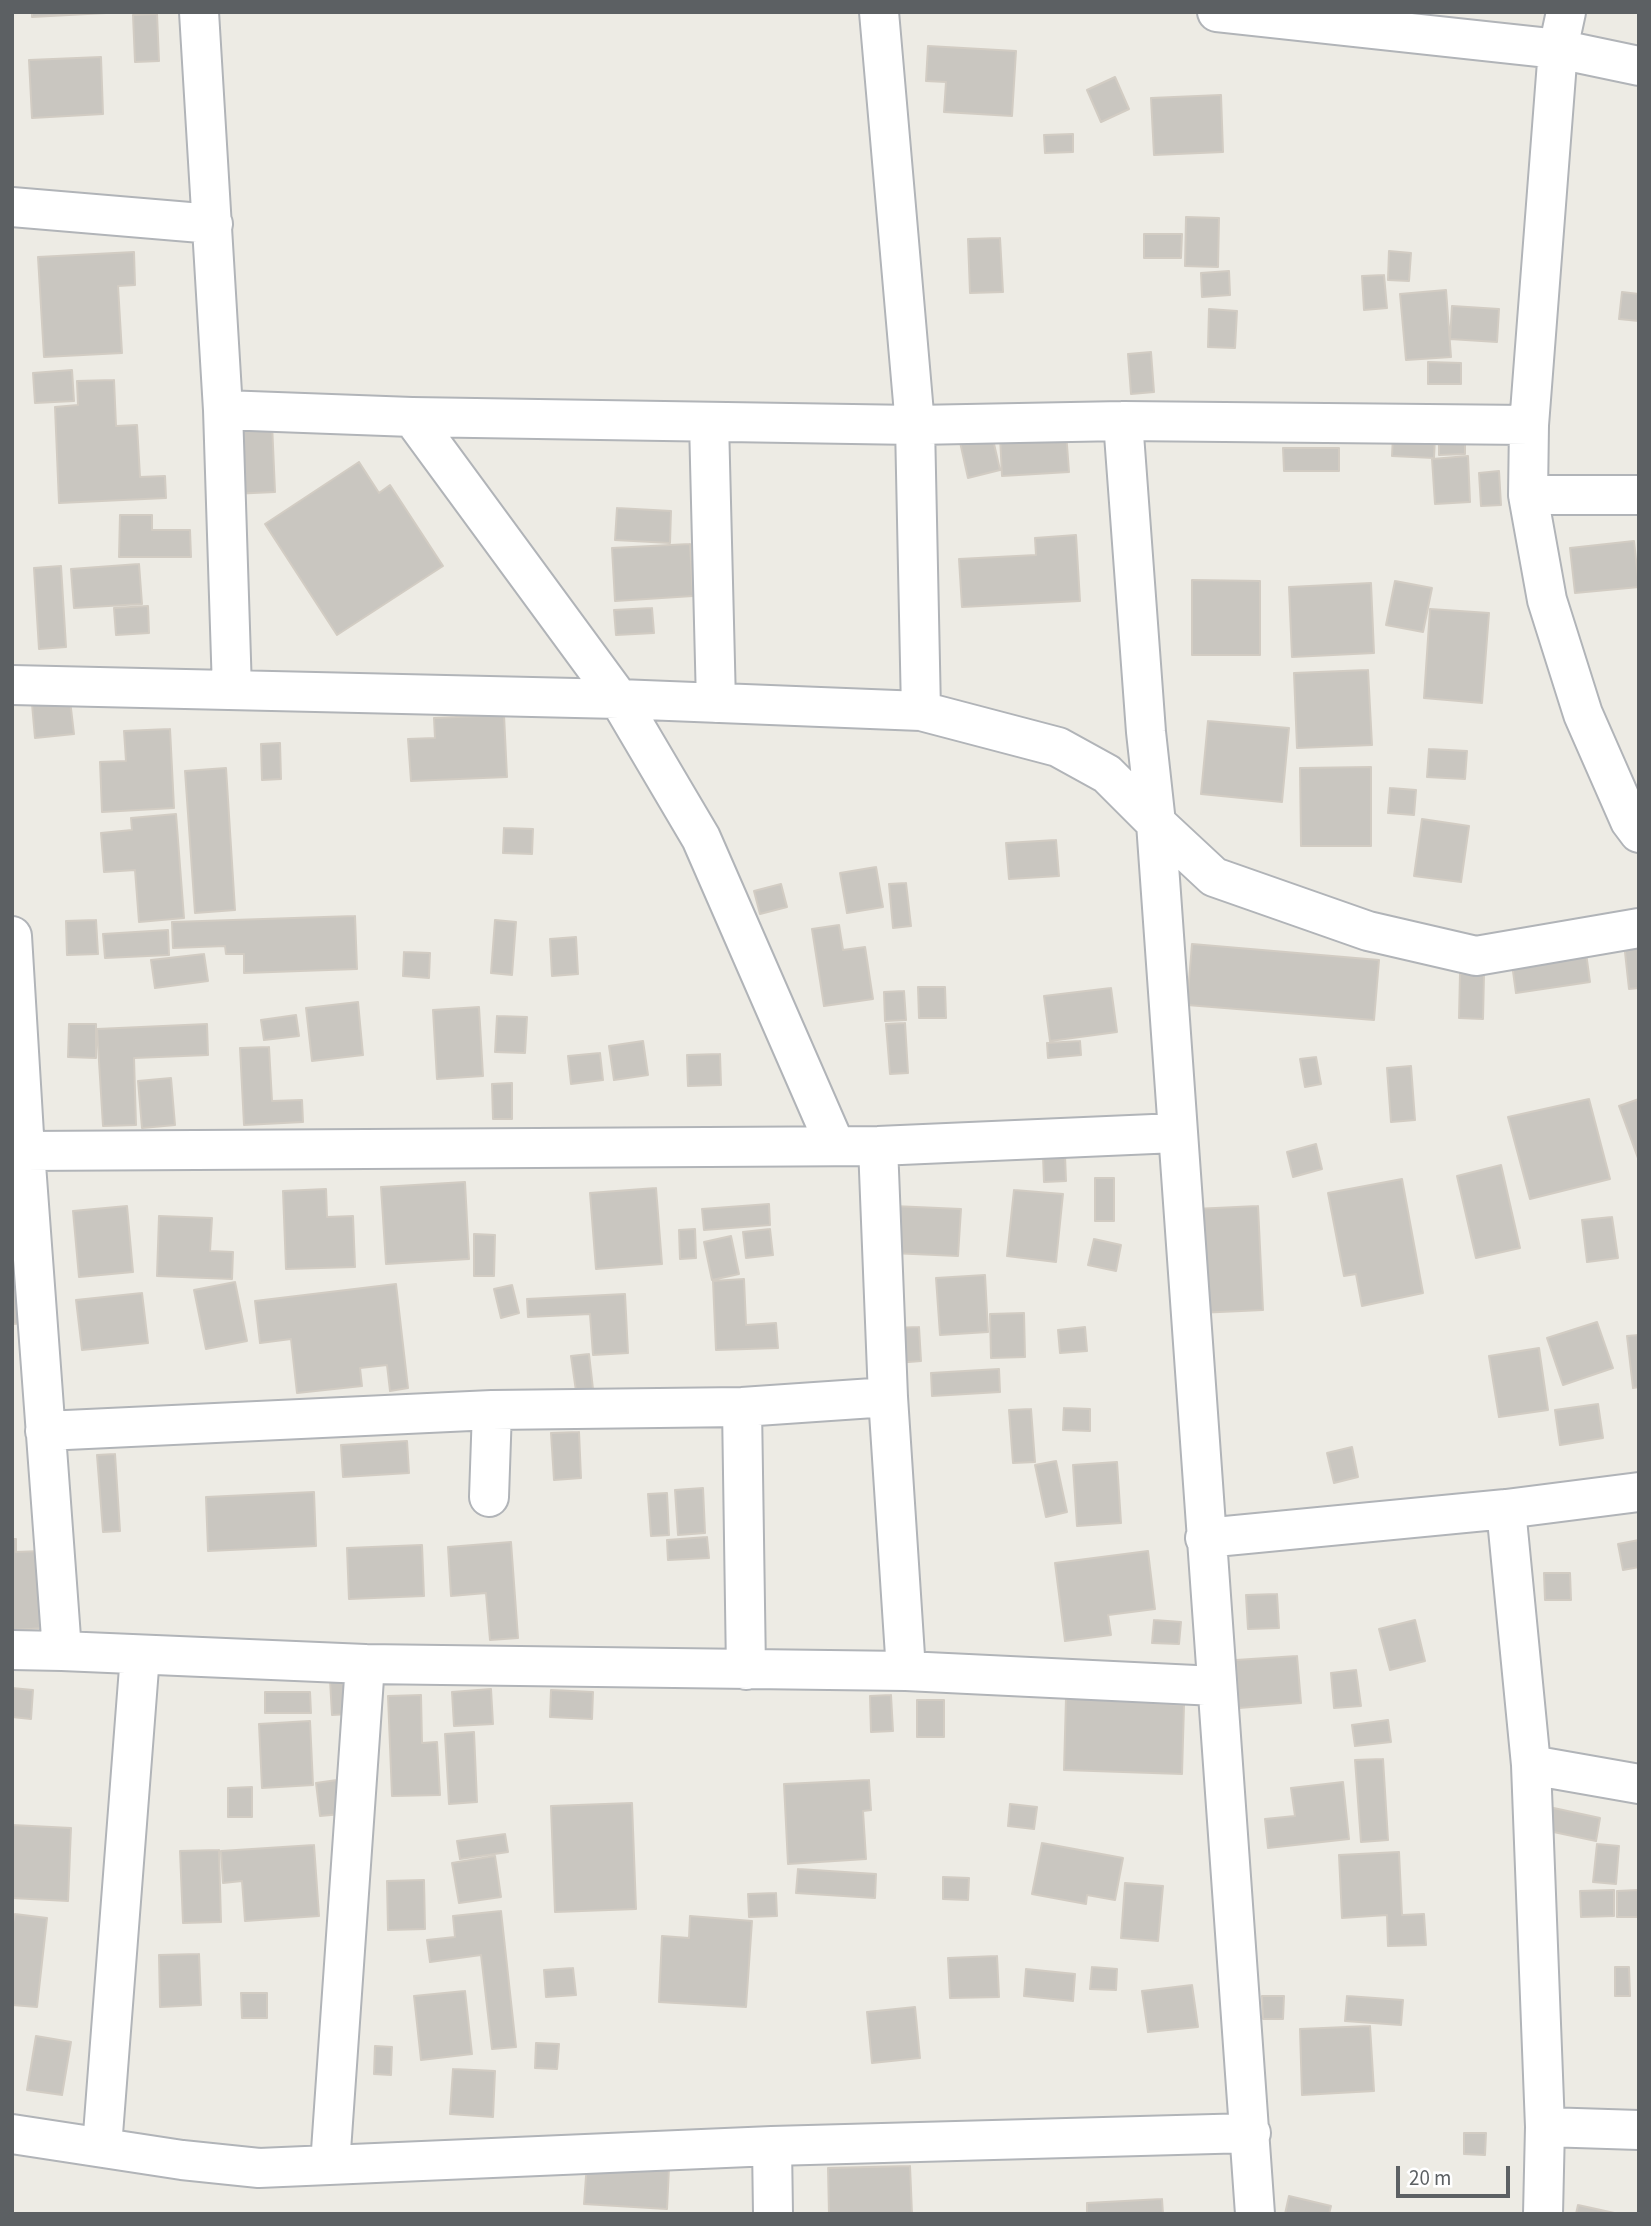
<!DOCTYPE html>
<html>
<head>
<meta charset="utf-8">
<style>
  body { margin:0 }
  #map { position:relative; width:1651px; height:2226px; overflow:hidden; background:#edebe4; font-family:"Source Sans 3",sans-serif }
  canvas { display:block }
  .frame { position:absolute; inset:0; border:14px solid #5c6063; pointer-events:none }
  .scale { position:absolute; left:1396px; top:2166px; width:114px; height:32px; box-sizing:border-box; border:4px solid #5c6063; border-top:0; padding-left:9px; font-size:21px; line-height:24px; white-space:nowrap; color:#5c6063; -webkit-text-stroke:5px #fff; paint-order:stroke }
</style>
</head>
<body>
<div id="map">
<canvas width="1651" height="2226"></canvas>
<div class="frame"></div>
<div class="scale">20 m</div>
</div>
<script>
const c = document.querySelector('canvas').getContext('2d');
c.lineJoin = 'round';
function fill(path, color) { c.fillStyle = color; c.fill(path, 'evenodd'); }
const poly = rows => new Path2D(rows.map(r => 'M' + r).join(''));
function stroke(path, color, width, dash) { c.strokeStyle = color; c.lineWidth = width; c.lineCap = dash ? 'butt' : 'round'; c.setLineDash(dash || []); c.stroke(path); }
const building = poly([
  [32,12,106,12,106,13,32,17,32,12],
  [157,14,159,61,135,62,133,15,157,14],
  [928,46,1016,51,1012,116,944,112,946,82,926,81,928,46],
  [101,57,103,114,32,118,29,60,101,57],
  [1115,77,1129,109,1101,122,1087,90,1115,77],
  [1221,95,1223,152,1154,155,1151,98,1221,95],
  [1073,134,1073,152,1045,153,1044,135,1073,134],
  [1186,217,1219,218,1218,267,1185,266,1186,217],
  [1144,234,1182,234,1181,258,1144,258,1144,234],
  [1000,238,1003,292,970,293,968,239,1000,238],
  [1389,251,1411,253,1409,281,1388,280,1389,251],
  [134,252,135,285,118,286,122,353,44,357,38,257,134,252],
  [1229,271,1230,295,1202,297,1201,273,1229,271],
  [1384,275,1387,308,1364,310,1362,276,1384,275],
  [1446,290,1451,357,1406,360,1400,294,1446,290],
  [1622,292,1639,294,1639,321,1619,319,1622,292],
  [1452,306,1499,309,1497,342,1450,339,1452,306],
  [1209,309,1237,311,1235,348,1208,347,1209,309],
  [1151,352,1154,392,1131,394,1128,354,1151,352],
  [1428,362,1461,363,1461,384,1428,384,1428,362],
  [72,370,74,401,35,403,33,373,72,370],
  [114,380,116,426,137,425,140,477,165,476,166,498,59,503,55,407,78,405,77,381,114,380],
  [272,423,275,492,232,494,228,425,272,423],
  [1066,432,1069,472,1002,476,1000,436,1066,432],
  [992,435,1000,470,968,478,960,442,992,435],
  [1393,435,1435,437,1434,458,1392,456,1393,435],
  [1439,440,1465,440,1465,454,1439,455,1439,440],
  [1283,448,1339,448,1339,471,1284,471,1283,448],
  [1468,456,1470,502,1435,504,1432,459,1468,456],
  [359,462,379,493,390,485,443,566,337,635,265,524,359,462],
  [1499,471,1501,505,1481,506,1479,473,1499,471],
  [617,508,671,511,670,543,615,540,617,508],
  [120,515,152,515,152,530,190,530,191,557,119,557,120,515],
  [1076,535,1080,601,962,607,959,559,1036,555,1035,538,1076,535],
  [1634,541,1639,587,1575,593,1570,548,1634,541],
  [690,544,693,596,615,601,612,548,690,544],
  [139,564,142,604,74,608,71,569,139,564],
  [61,566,66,647,39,649,34,568,61,566],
  [1192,580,1260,581,1260,655,1192,655,1192,580],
  [1395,581,1432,588,1423,632,1386,625,1395,581],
  [1371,583,1374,653,1292,657,1289,587,1371,583],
  [148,606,149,633,116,635,114,608,148,606],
  [652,608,654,633,616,635,614,610,652,608],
  [1430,609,1489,613,1482,703,1424,698,1430,609],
  [1368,670,1372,745,1297,748,1294,673,1368,670],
  [70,700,74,734,35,738,32,704,70,700],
  [504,715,507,777,411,781,408,739,435,738,434,718,504,715],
  [1208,721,1289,728,1282,802,1201,794,1208,721],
  [170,729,174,808,102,812,100,762,126,761,124,731,170,729],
  [280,743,281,779,262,780,261,744,280,743],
  [1429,749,1467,751,1465,779,1427,777,1429,749],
  [1371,767,1371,846,1301,846,1300,768,1371,767],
  [226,768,235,910,195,913,185,771,226,768],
  [1390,788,1416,790,1414,815,1388,813,1390,788],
  [176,814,184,918,139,922,135,870,104,872,101,833,132,830,131,818,176,814],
  [1422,819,1469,826,1461,882,1414,876,1422,819],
  [504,828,533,829,532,854,503,853,504,828],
  [1056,840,1059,876,1009,879,1006,843,1056,840],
  [876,867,883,907,847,913,840,873,876,867],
  [906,883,911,926,893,928,889,884,906,883],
  [781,884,787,907,760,914,754,891,781,884],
  [355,916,357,969,244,973,244,954,226,954,225,946,173,948,172,922,355,916],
  [96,920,98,954,67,955,66,921,96,920],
  [495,920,516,922,512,975,491,973,495,920],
  [839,925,843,950,865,947,873,999,824,1006,812,929,839,925],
  [168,930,169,955,105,958,103,934,168,930],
  [576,937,578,974,552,976,550,939,576,937],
  [1639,941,1639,988,1629,989,1624,943,1639,941],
  [1192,944,1379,960,1374,1020,1187,1005,1192,944],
  [404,952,430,953,429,978,403,976,404,952],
  [1586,953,1590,982,1516,993,1512,964,1586,953],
  [204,954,208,981,155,988,151,960,204,954],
  [1460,974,1484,974,1483,1019,1459,1018,1460,974],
  [918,987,945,987,946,1018,919,1018,918,987],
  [1111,988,1117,1032,1050,1041,1044,996,1111,988],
  [904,991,906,1020,885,1021,884,992,904,991],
  [358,1002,363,1055,312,1061,306,1008,358,1002],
  [479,1007,483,1076,437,1079,433,1010,479,1007],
  [296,1015,299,1036,264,1040,261,1020,296,1015],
  [497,1016,527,1017,525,1053,495,1052,497,1016],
  [905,1023,908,1073,890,1074,886,1024,905,1023],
  [69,1024,96,1024,96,1058,68,1057,69,1024],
  [207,1024,208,1055,134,1058,136,1125,103,1126,97,1029,207,1024],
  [643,1041,648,1075,614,1080,609,1046,643,1041],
  [1080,1041,1081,1055,1048,1058,1047,1043,1080,1041],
  [269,1047,272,1101,302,1100,303,1122,244,1125,240,1048,269,1047],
  [600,1053,603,1080,571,1084,568,1056,600,1053],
  [720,1054,721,1085,688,1086,687,1055,720,1054],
  [1316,1057,1321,1084,1305,1087,1300,1059,1316,1057],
  [1411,1066,1415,1120,1391,1122,1387,1068,1411,1066],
  [171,1078,175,1125,142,1128,138,1081,171,1078],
  [512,1083,512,1119,493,1119,492,1084,512,1083],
  [1589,1099,1610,1179,1530,1199,1508,1117,1589,1099],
  [1639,1099,1639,1161,1619,1106,1639,1099],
  [1316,1144,1322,1169,1293,1177,1287,1152,1316,1144],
  [1065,1155,1066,1181,1044,1182,1043,1156,1065,1155],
  [1501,1165,1520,1248,1476,1258,1457,1176,1501,1165],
  [1095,1178,1114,1178,1114,1221,1095,1221,1095,1178],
  [1402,1179,1423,1293,1362,1306,1356,1274,1344,1276,1328,1193,1402,1179],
  [465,1182,469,1259,386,1264,381,1187,465,1182],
  [656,1188,662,1264,596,1269,590,1193,656,1188],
  [326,1189,327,1217,353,1216,355,1267,286,1269,283,1191,326,1189],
  [1014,1190,1063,1194,1056,1262,1007,1256,1014,1190],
  [769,1204,770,1225,704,1230,702,1209,769,1204],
  [127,1206,133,1272,79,1277,73,1211,127,1206],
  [893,1206,961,1209,958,1256,891,1253,893,1206],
  [1258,1206,1263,1310,1198,1313,1194,1209,1258,1206],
  [159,1216,212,1218,210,1251,233,1252,232,1279,157,1276,159,1216],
  [1612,1217,1618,1258,1587,1262,1582,1220,1612,1217],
  [695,1229,696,1258,680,1259,679,1230,695,1229],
  [770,1229,773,1255,746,1258,743,1232,770,1229],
  [474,1234,495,1235,494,1276,474,1276,474,1234],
  [731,1236,739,1274,712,1280,704,1242,731,1236],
  [1094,1239,1121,1245,1116,1271,1088,1265,1094,1239],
  [985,1275,988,1332,940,1335,936,1278,985,1275],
  [26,1278,29,1323,12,1324,12,1280,26,1278],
  [744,1279,746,1325,776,1323,778,1348,716,1350,713,1281,744,1279],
  [235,1282,247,1341,206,1349,194,1290,235,1282],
  [396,1284,408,1388,390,1391,387,1365,360,1368,362,1386,297,1393,291,1339,260,1343,255,1301,396,1284],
  [512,1285,519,1313,501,1318,494,1289,512,1285],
  [142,1293,148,1343,82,1350,76,1300,142,1293],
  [625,1294,628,1353,593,1355,590,1314,528,1317,527,1299,625,1294],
  [1024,1313,1025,1357,991,1358,990,1314,1024,1313],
  [1597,1322,1613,1368,1563,1385,1547,1338,1597,1322],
  [919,1327,921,1361,896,1363,894,1328,919,1327],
  [1085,1327,1087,1351,1060,1353,1058,1330,1085,1327],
  [1639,1335,1639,1387,1633,1388,1627,1336,1639,1335],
  [1539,1348,1548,1410,1499,1417,1489,1356,1539,1348],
  [589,1354,593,1389,576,1391,571,1356,589,1354],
  [999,1369,1000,1392,932,1396,931,1373,999,1369],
  [1598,1404,1603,1438,1560,1445,1555,1410,1598,1404],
  [1064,1408,1090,1409,1090,1431,1063,1430,1064,1408],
  [1031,1409,1035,1462,1013,1463,1009,1410,1031,1409],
  [579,1432,581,1478,554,1480,551,1433,579,1432],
  [407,1441,409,1473,343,1477,341,1445,407,1441],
  [1352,1447,1358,1477,1334,1483,1327,1453,1352,1447],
  [115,1454,120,1531,103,1532,97,1455,115,1454],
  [1056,1461,1067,1512,1046,1517,1035,1465,1056,1461],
  [1117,1462,1121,1523,1077,1526,1073,1465,1117,1462],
  [703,1488,705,1533,678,1535,675,1490,703,1488],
  [314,1492,316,1546,208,1551,206,1497,314,1492],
  [667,1493,669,1535,651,1536,648,1494,667,1493],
  [707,1537,709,1558,668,1560,667,1540,707,1537],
  [12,1539,16,1539,16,1552,42,1551,46,1628,12,1630,12,1539],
  [1639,1540,1639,1567,1623,1570,1618,1544,1639,1540],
  [511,1542,518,1638,490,1640,486,1593,451,1596,448,1547,511,1542],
  [422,1545,424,1596,349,1599,347,1548,422,1545],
  [1148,1551,1155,1609,1108,1615,1111,1635,1065,1641,1055,1563,1148,1551],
  [1544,1573,1570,1573,1571,1600,1545,1600,1544,1573],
  [1277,1594,1279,1628,1248,1629,1246,1595,1277,1594],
  [1154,1620,1181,1622,1179,1644,1152,1643,1154,1620],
  [1415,1620,1425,1661,1390,1670,1379,1629,1415,1620],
  [1297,1656,1301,1703,1239,1708,1236,1660,1297,1656],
  [1356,1670,1361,1706,1334,1708,1331,1673,1356,1670],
  [365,1678,367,1713,332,1715,330,1680,365,1678],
  [12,1688,33,1690,31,1719,12,1717,12,1688],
  [491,1689,493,1724,454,1726,452,1692,491,1689],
  [551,1690,593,1692,592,1719,550,1717,551,1690],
  [265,1692,310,1692,311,1713,265,1713,265,1692],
  [421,1695,422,1743,437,1742,440,1795,392,1796,388,1696,421,1695],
  [891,1695,893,1731,871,1732,870,1696,891,1695],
  [1066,1698,1184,1705,1182,1774,1064,1770,1066,1698],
  [917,1700,944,1700,944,1737,917,1737,917,1700],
  [1388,1720,1391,1742,1355,1746,1352,1725,1388,1720],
  [310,1721,313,1785,262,1788,259,1724,310,1721],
  [474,1732,477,1802,449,1804,445,1734,474,1732],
  [1383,1759,1388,1840,1361,1842,1355,1760,1383,1759],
  [337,1780,342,1814,320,1816,316,1783,337,1780],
  [869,1780,871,1810,863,1811,866,1859,788,1864,784,1784,869,1780],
  [1343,1782,1349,1839,1268,1848,1265,1819,1295,1816,1291,1788,1343,1782],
  [252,1787,252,1817,228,1817,228,1788,252,1787],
  [632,1803,636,1909,555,1912,551,1806,632,1803],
  [1010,1804,1037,1807,1034,1829,1008,1826,1010,1804],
  [1549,1807,1600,1818,1596,1841,1544,1830,1549,1807],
  [12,1825,71,1828,68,1901,12,1898,12,1825],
  [505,1834,508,1852,460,1859,457,1841,505,1834],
  [1042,1843,1123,1858,1115,1900,1087,1895,1086,1904,1032,1894,1042,1843],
  [1597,1844,1619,1846,1616,1884,1593,1882,1597,1844],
  [314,1845,319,1916,245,1921,242,1881,223,1883,221,1851,314,1845],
  [219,1850,221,1922,183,1923,180,1851,219,1850],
  [1399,1852,1402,1915,1424,1914,1426,1945,1388,1946,1387,1915,1342,1918,1339,1855,1399,1852],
  [495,1856,501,1897,459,1903,452,1863,495,1856],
  [798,1869,876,1874,875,1898,796,1893,798,1869],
  [943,1877,969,1878,968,1900,943,1899,943,1877],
  [424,1880,425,1929,388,1930,387,1881,424,1880],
  [1125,1883,1163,1886,1158,1941,1121,1938,1125,1883],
  [1614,1890,1614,1916,1581,1917,1580,1891,1614,1890],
  [1639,1890,1639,1917,1617,1917,1617,1891,1639,1890],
  [776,1893,777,1916,749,1917,748,1894,776,1893],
  [501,1911,516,2047,492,2049,481,1955,430,1962,427,1940,455,1937,453,1916,501,1911],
  [15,1914,47,1918,37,2007,12,2005,12,1926,15,1914],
  [690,1916,752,1921,746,2007,659,2002,662,1936,689,1938,690,1916],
  [199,1954,201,2005,160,2007,159,1955,199,1954],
  [997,1956,999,1997,950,1998,948,1958,997,1956],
  [1092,1967,1117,1969,1116,1990,1090,1989,1092,1967],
  [1615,1967,1629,1967,1630,1996,1615,1996,1615,1967],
  [573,1968,576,1995,546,1997,544,1970,573,1968],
  [1026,1969,1075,1974,1073,2001,1024,1996,1026,1969],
  [1192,1985,1198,2027,1148,2032,1142,1991,1192,1985],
  [465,1991,472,2054,421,2060,414,1996,465,1991],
  [241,1993,267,1993,267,2018,242,2018,241,1993],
  [1262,1996,1284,1996,1283,2019,1263,2019,1262,1996],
  [1347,1996,1403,2000,1401,2025,1345,2021,1347,1996],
  [915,2007,920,2058,872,2063,867,2012,915,2007],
  [1370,2026,1374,2091,1302,2095,1300,2029,1370,2026],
  [36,2036,71,2042,62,2095,27,2090,36,2036],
  [536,2043,559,2044,557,2069,535,2068,536,2043],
  [375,2046,392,2047,391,2075,374,2074,375,2046],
  [453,2069,495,2071,493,2117,450,2114,453,2069],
  [1464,2133,1486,2133,1485,2155,1464,2154,1464,2133],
  [587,2163,669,2168,667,2209,584,2204,587,2163],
  [910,2166,912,2214,829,2214,828,2168,910,2166],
  [1289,2196,1331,2206,1329,2214,1285,2214,1289,2196],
  [1162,2199,1163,2214,1087,2214,1087,2203,1162,2199],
  [1578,2205,1619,2214,1576,2214,1578,2205]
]);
const minor = poly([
  [199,12,223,410],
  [879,12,915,425,921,711],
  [1217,12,1558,49,1639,66],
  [12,207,213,224],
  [412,417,619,699,675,794,701,838,835,1145],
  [1123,421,1146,732,1156,823,1255,2214],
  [709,422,716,703],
  [1529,425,1528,495,1547,600,1583,714,1630,821,1639,833],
  [1528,495,1639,495],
  [12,685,619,699,921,711,1058,747,1107,774,1156,823,1214,877,1368,931,1476,956,1639,928],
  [232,690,223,410,412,417,915,425,1123,421,1529,425,1558,49,1566,12],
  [12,936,25,1151,62,1651,12,1650],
  [878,1146,888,1397,906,1671],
  [25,1151,878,1146,1176,1133],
  [742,1407,746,1670],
  [45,1431,492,1410,742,1407,888,1397],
  [489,1497,492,1410],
  [1506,1509,1531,1765,1545,2127,1543,2214],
  [1205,1538,1506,1509,1639,1492],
  [62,1651,365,1664,906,1671,1216,1686],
  [1531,1765,1639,1784],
  [1545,2127,1639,2130],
  [12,2134,182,2160,259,2168,772,2146,1251,2133],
  [772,2146,773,2214],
  [102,2147,140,1655],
  [330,2165,365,1664]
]);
fill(building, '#c9c6c0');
stroke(building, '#d2ccc3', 2);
stroke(minor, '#b1b4b8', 42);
stroke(minor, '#fff', 38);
</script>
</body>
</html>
